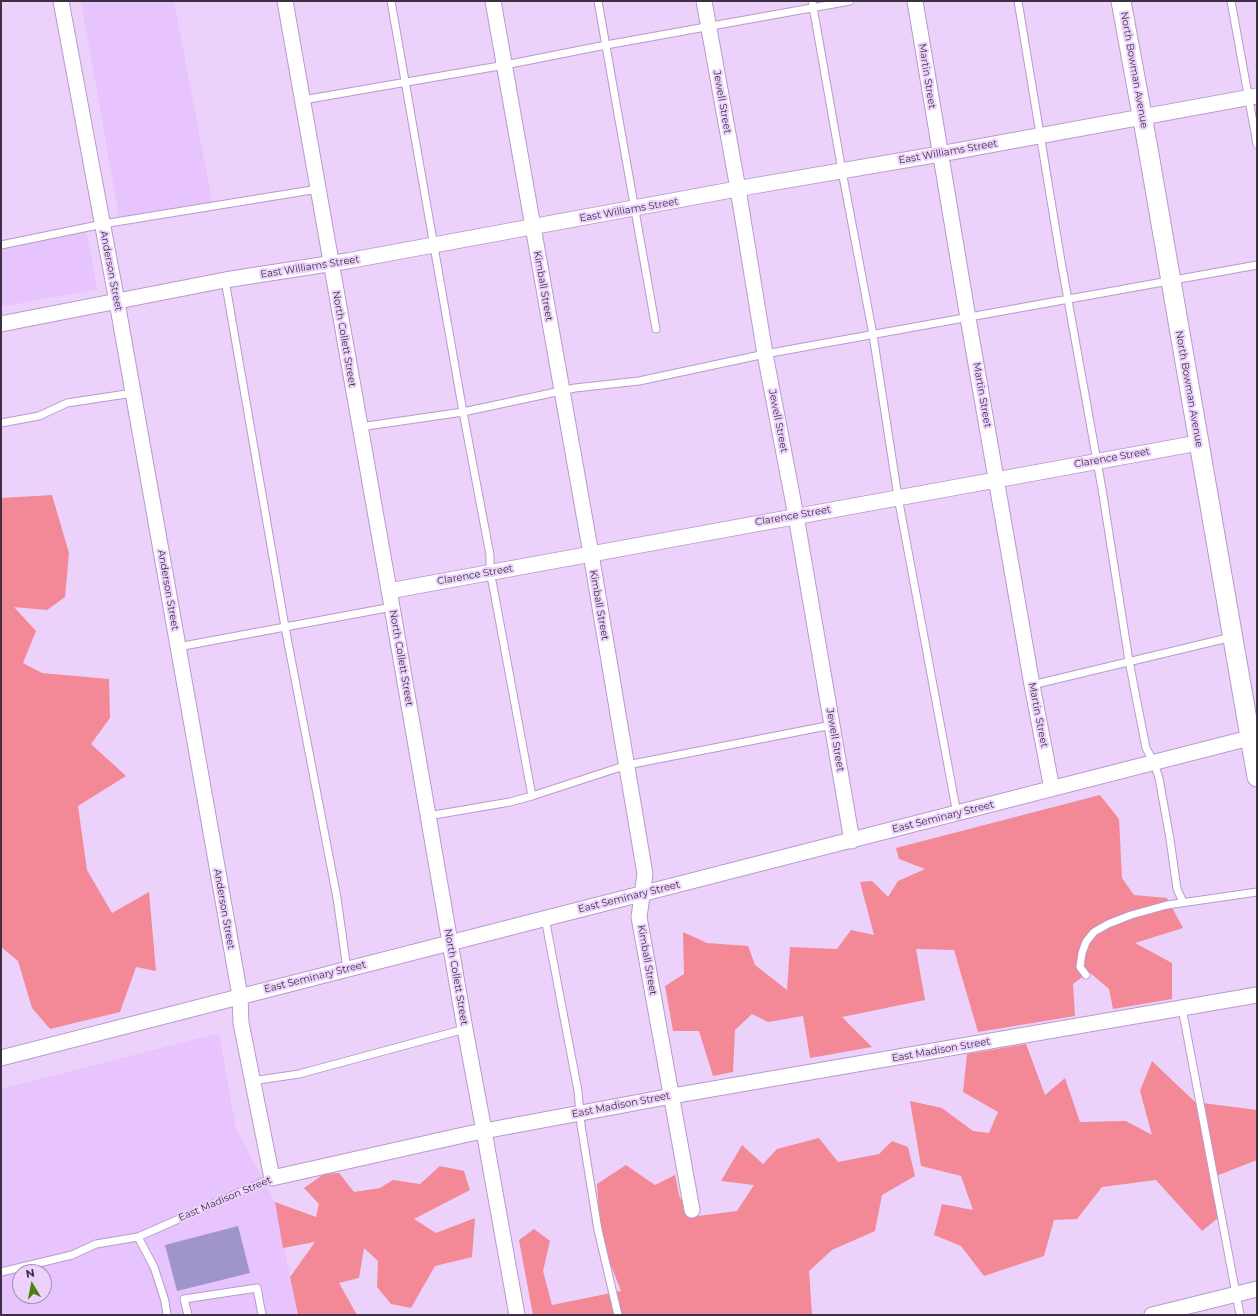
<!DOCTYPE html>
<html>
<head>
<meta charset="utf-8">
<style>
  body { margin:0 }
  #map { position:relative; width:1258px; height:1316px; overflow:hidden; background:#ecd2fb; font-family:Montserrat,sans-serif }
  canvas { display:block }
  .frame { position:absolute; inset:0; border:2px solid #3d3045; pointer-events:none }
  .north { position:absolute; left:12px; top:1264px; width:40px; height:40px; box-sizing:border-box; background:#ecd2fb; border:1px solid #a691b2; border-radius:50%; rotate:350deg; font-size:11px; font-weight:700; line-height:16px; text-align:center; color:#3d3045 }
  .north::after { content:''; display:block; margin:auto; width:14px; height:18px; background:#4d8014; clip-path:polygon(50% 0,100% 100%,50% 72%,0 100%) }
</style>
</head>
<body>
<div id="map">
<canvas width="1258" height="1316"></canvas>
<div class="frame"></div>
<div class="north">N</div>
</div>
<script>
const c = document.querySelector('canvas').getContext('2d');
c.lineJoin = 'round';
function fill(path, color) { c.fillStyle = color; c.fill(path, 'evenodd'); }
const poly = rows => new Path2D(rows.map(r => 'M' + r).join(''));
function stroke(path, color, width, dash) { c.strokeStyle = color; c.lineWidth = width; c.lineCap = dash ? 'butt' : 'round'; c.setLineDash(dash || []); c.stroke(path); }
function write(font, color, halo, rows, align = 'center') {
  c.font = font + ' Montserrat,sans-serif'; c.lineWidth = 4; c.setLineDash([]); c.textBaseline = 'middle'; c.strokeStyle = halo; c.fillStyle = color; for (const [text, x, y, turn = 0] of rows) {
    c.save(); c.translate(x, y); c.rotate((+turn || 0) * Math.PI / 180); c.textAlign = isNaN(turn) ? turn : align; if (halo) c.strokeText(text, 0, 0); c.fillText(text, 0, 0); c.restore();
  }
}
const built = poly([
  [81,1,174,1,213,206,120,222],
  [86,228,97,289,1,307,1,245],
  [219,1033,236,1128,275,1202,298,1315,1,1315,1,1089],
  [20,1272,44,1272,44,1296,20,1296]
]);
const forest = poly([
  [52,495,69,553,65,597,47,610,14,607,36,631,23,663,42,673,109,679,110,718,91,744,126,776,78,806,87,870,112,913,149,892,156,971,136,967,120,1012,50,1029,32,1008,18,961,1,947,1,498],
  [1100,795,1119,819,1122,878,1134,895,1167,898,1183,928,1135,943,1172,963,1172,999,1113,1009,1109,989,1089,972,1073,984,1075,1016,978,1032,954,950,916,949,925,1000,842,1017,872,1047,810,1058,803,1016,768,1022,752,1014,735,1030,733,1072,713,1076,699,1031,673,1031,665,986,684,974,683,932,707,943,748,946,755,965,787,990,790,947,837,949,851,930,874,935,860,882,872,881,888,897,898,881,925,869,899,859,896,848],
  [1026,1044,1045,1095,1065,1078,1080,1122,1126,1121,1152,1135,1140,1091,1152,1061,1195,1102,1257,1110,1257,1160,1211,1178,1218,1218,1202,1231,1156,1180,1102,1187,1077,1219,1054,1220,1044,1256,984,1276,961,1246,934,1235,942,1204,973,1210,961,1176,921,1166,910,1101,942,1108,973,1131,989,1133,998,1112,963,1092,967,1054],
  [819,1138,838,1162,879,1154,892,1141,908,1147,915,1176,882,1195,875,1231,832,1250,809,1271,812,1315,533,1315,519,1240,534,1229,550,1241,543,1271,552,1305,621,1291,601,1240,597,1184,626,1165,655,1185,675,1175,679,1195,690,1217,737,1211,754,1185,721,1181,742,1145,763,1164,777,1149],
  [440,1166,464,1171,470,1190,414,1219,436,1233,475,1218,472,1257,435,1266,411,1308,391,1304,377,1287,378,1261,364,1248,359,1278,339,1283,357,1315,298,1315,290,1277,315,1242,283,1248,275,1202,316,1217,319,1204,304,1188,324,1174,339,1173,354,1192,380,1188,393,1180,420,1184]
]);
const building = poly([
  [238,1226,250,1273,177,1291,165,1245]
]);
const service = poly([
  [391,1,463,412,490,555,490,572,493,586,532,796],
  [598,1,656,329],
  [812,1,842,171,873,335,898,497,957,814],
  [1018,1,1061,261,1102,489,1129,661,1146,748,1154,763,1159,778,1170,839,1177,889,1183,902],
  [1231,1,1257,144],
  [303,100,505,65,606,45,850,1],
  [1,245,103,224,318,189],
  [225,280,285,627,337,898,347,969],
  [1,423,39,416,67,403,133,393],
  [360,427,463,412,575,388,639,381,765,354,1257,265],
  [178,647,392,607],
  [1032,685,1232,637],
  [428,816,510,802,532,796,627,765,832,725],
  [545,918,578,1091,581,1125,598,1230,618,1315],
  [1086,975,1080,967,1082,953,1086,942,1094,932,1108,924,1131,915,1167,905,1257,892],
  [1182,1008,1240,1315],
  [252,1081,299,1074,465,1029],
  [138,1237,154,1267,165,1301,167,1315],
  [1,1272,72,1255,96,1244,138,1237,272,1178],
  [188,1315,184,1299,257,1288,262,1315]
]);
const minor = poly([
  [61,1,117,302,240,996,241,1023,272,1178,468,1134,672,1096,1257,995],
  [285,1,392,607,465,1029,484,1131,517,1315],
  [493,1,591,554,645,874,639,917,692,1210],
  [704,1,738,189,765,354,796,516,852,841],
  [915,1,968,318,1032,685,1052,789],
  [1,324,225,280,347,261,753,186,940,154,1257,96],
  [389,591,1198,443],
  [1,1058,1257,736],
  [1152,1315,1257,1289]
]);
const tertiary = poly([
  [1121,1,1146,137,1257,777]
]);
const streetNames = [
  ["North Bowman Avenue",1134,70,80],
  ["Martin Street",927,76,81],
  ["Jewell Street",722,102,80],
  ["East Williams Street",948,152,-10],
  ["East Williams Street",629,210,-10],
  ["East Williams Street",310,267,-9],
  ["Anderson Street",111,271,79],
  ["Kimball Street",543,286,80],
  ["North Collett Street",344,339,80],
  ["North Bowman Avenue",1189,389,80],
  ["Martin Street",982,395,80],
  ["Jewell Street",778,421,79],
  ["Clarence Street",1112,458,-10],
  ["Clarence Street",793,516,-10],
  ["Clarence Street",475,575,-10],
  ["Anderson Street",168,590,80],
  ["Kimball Street",599,605,80],
  ["North Collett Street",401,658,80],
  ["Martin Street",1038,715,79],
  ["Jewell Street",835,740,80],
  ["East Seminary Street",943,817,-14],
  ["East Seminary Street",629,897,-14],
  ["Anderson Street",224,909,80],
  ["Kimball Street",647,960,80],
  ["East Seminary Street",315,977,-14],
  ["North Collett Street",456,977,80],
  ["East Madison Street",941,1050,-10],
  ["East Madison Street",621,1105,-11],
  ["East Madison Street",225,1199,-23]
];
fill(built, '#e8c4fe');
fill(forest, '#f38896');
fill(building, '#9f95ca');
stroke(service, '#b99acb', 9);
stroke(minor, '#b99acb', 17);
stroke(tertiary, '#b99acb', 21);
stroke(service, '#fff', 7);
stroke(minor, '#fff', 15);
stroke(tertiary, '#fff', 19);
write('10px', '#3d3045', '#ecd2fb', streetNames);
</script>
</body>
</html>
